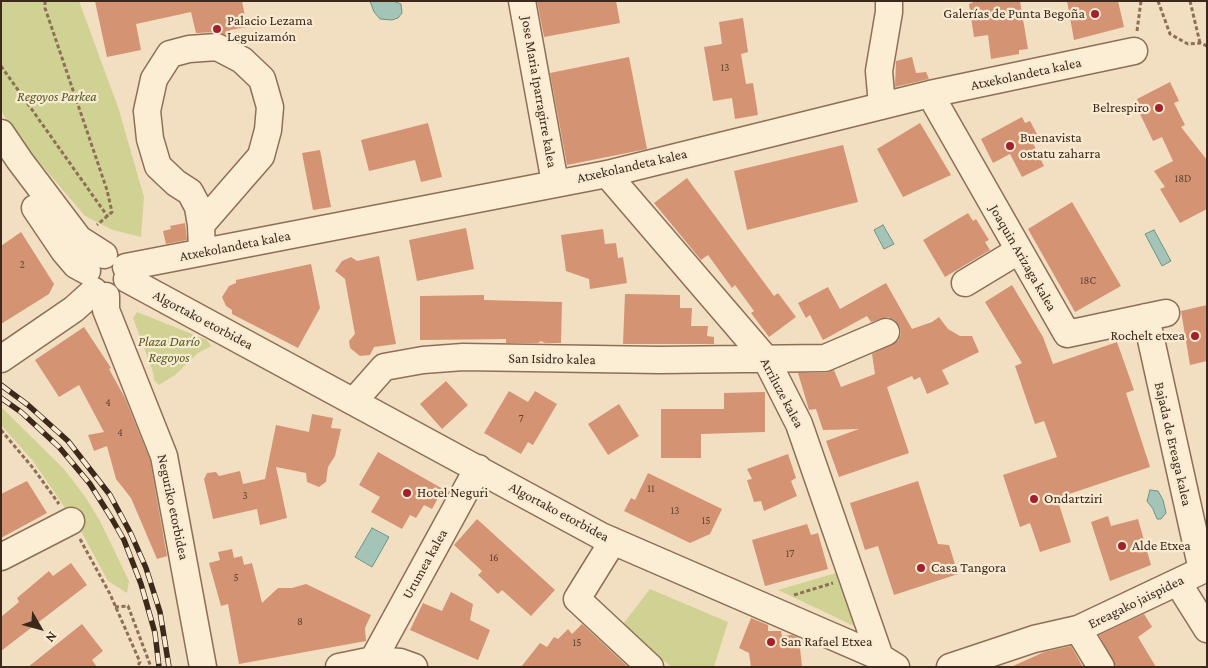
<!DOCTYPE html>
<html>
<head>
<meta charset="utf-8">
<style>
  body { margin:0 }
  #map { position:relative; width:1208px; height:668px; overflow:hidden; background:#f2dfc1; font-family:"Crimson Pro",serif }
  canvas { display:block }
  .frame { position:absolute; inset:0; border:2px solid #3c291c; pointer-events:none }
  .north { position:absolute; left:15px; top:603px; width:50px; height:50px; -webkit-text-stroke:4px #f9ead2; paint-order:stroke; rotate:128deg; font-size:14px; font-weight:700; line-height:20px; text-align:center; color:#3c291c }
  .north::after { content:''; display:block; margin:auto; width:18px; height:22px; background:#3c291c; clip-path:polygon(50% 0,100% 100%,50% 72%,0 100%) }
</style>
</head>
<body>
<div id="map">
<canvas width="1208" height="668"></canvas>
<div class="frame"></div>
<div class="north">N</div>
</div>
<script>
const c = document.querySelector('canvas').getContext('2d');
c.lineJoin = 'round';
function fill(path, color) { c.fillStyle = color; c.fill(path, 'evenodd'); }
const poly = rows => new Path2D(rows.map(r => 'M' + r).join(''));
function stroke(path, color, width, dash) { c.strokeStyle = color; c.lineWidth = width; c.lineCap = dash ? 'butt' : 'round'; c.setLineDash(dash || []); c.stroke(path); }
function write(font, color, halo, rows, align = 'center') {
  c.font = font + ' "Crimson Pro",serif'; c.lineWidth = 4.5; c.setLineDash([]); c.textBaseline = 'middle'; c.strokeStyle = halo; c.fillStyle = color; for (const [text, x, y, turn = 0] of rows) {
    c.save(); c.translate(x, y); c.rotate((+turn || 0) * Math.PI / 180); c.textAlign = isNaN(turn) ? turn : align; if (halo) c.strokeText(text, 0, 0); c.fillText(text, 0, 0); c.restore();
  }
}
const green = poly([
  [1,1,79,1,119,110,144,197,141,237,113,230,85,216,16,135,1,111],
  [137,312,207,340,211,346,198,353,175,375,159,385,154,380,153,372,133,318],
  [1,407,64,469,86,498,100,521,129,581,127,593,108,581,82,533,57,496,33,461,1,425],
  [836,573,854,626,778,590],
  [650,589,728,622,714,667,672,667,620,628]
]);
const water = poly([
  [370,1,393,1,401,4,402,13,398,18,392,20,380,19,374,12,370,1],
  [883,225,894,244,884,249,874,230,883,225],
  [1154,230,1171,261,1162,266,1145,234,1154,230],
  [1150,490,1158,491,1163,500,1166,513,1161,519,1157,519,1153,509,1147,501,1150,490],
  [372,528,389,537,372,567,355,557,372,528]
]);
const building = poly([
  [95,1,242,1,247,27,230,30,231,37,216,32,196,33,191,12,136,24,141,50,107,57],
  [537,1,616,1,620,23,544,37],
  [976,1,1020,1,1028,49,1019,50,1019,54,991,59,988,35,974,37,969,4],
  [1067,1,1118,1,1124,27,1074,40],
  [743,18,748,52,741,54,746,84,753,83,758,115,735,119,732,98,713,101,704,47,722,44,719,22],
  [629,57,647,149,567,165,550,73],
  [912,57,916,73,926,72,929,79,895,87,896,61],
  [1170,82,1179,101,1174,103,1185,125,1181,127,1207,160,1207,209,1180,223,1160,189,1165,187,1154,171,1173,161,1162,137,1153,141,1140,114,1143,112,1137,99],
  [1022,117,1025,123,1030,121,1038,136,1031,139,1044,166,1022,177,1010,154,993,163,981,139],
  [428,123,442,177,421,182,415,160,369,171,361,140],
  [920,123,951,175,903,197,877,149],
  [843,145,858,202,747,230,734,171],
  [320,150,331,207,313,210,302,153],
  [687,178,774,296,778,293,796,317,769,337,751,313,754,311,735,285,732,288,708,255,701,260,654,203],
  [1072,202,1121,286,1075,312,1028,229],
  [968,213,973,221,976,219,989,240,985,242,990,250,945,277,923,240],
  [185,223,187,240,166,244,163,231,171,229,170,226],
  [466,228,474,269,417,281,409,240],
  [603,229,605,244,616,243,618,258,623,257,627,283,590,289,589,279,566,271,561,235],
  [21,232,54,284,49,294,1,324,1,246],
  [379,256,396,344,374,347,370,355,360,356,350,348,349,341,355,334,345,279,335,271,342,261,351,257,357,261],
  [311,264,320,308,298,348,232,314,232,310,226,306,222,297,229,286,236,283,236,280],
  [886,283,912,329,932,322,939,317,948,329,960,336,972,336,979,352,942,370,949,384,927,394,920,377,914,380,912,376,887,387,909,453,839,477,826,441,859,429,823,430,816,409,809,410,798,373,825,373,834,370,841,387,875,374,872,354,898,341,901,334,900,327,895,320,888,317,871,322,867,316,823,340,810,315,806,318,798,303,828,287,840,309],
  [1012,285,1043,337,1053,364,1117,342,1134,390,1126,393,1150,467,1057,498,1071,542,1040,552,1030,523,1020,527,1003,475,1057,457,1044,421,1035,424,1015,366,1022,363,985,302],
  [625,294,680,295,680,308,692,308,691,326,708,326,707,336,714,337,714,344,623,344],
  [484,295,484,300,562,302,561,343,545,343,541,341,538,343,506,343,506,339,420,340,420,296],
  [1207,305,1207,361,1190,365,1181,311],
  [84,327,111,368,109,369,125,398,150,460,167,556,157,559,131,498,116,479,107,446,94,451,88,435,104,432,79,385,59,397,35,360],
  [446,381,468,405,442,429,420,404],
  [509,391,528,402,535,391,557,404,533,445,528,442,521,454,484,433],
  [765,392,765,432,701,434,701,458,661,458,661,409,724,409,724,393],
  [619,404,639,436,608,455,588,424],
  [312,414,333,418,331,428,341,429,335,456,328,467,326,482,319,487,307,482,306,473,276,467,287,518,260,525,257,509,213,519,204,479,207,473,216,472,219,476,240,471,243,484,265,479,276,425,309,432],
  [378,452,443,489,432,509,424,505,416,518,410,515,402,529,371,512,380,497,359,485],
  [788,454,796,478,791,481,797,496,764,511,761,501,754,502,747,480,752,479,747,469],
  [648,473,722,509,710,534,690,543,624,511,631,498,635,500],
  [27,481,47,513,1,538,1,494],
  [918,481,938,544,949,545,958,574,894,595,878,546,865,550,850,503],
  [1108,516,1111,526,1138,519,1151,565,1110,581,1091,522],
  [477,519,555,590,531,616,502,590,498,594,478,575,482,571,454,545],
  [807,524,811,535,818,533,828,569,765,586,752,540],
  [232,549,234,558,242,556,244,565,252,563,262,603,278,588,292,588,306,584,371,615,365,628,366,641,239,664,228,604,221,606,209,563,220,560,218,552],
  [71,563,87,585,1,651,1,617,19,602,17,598,49,571,53,576],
  [451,592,473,604,470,620,490,630,478,660,410,630,423,603,442,611],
  [1144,614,1152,627,1138,637,1156,667,1116,667,1099,635],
  [751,618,768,625,768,631,781,631,782,636,792,635,799,638,802,667,751,667,749,653,739,648],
  [82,624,103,651,92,660,97,667,28,667],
  [582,624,628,667,521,667,540,643,547,647,554,637,558,639,568,629,572,634],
  [1071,646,1083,667,1011,667,1044,652]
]);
const path = poly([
  [45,1,45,8,107,190,112,212,97,225],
  [1158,1,1170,34,1188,44,1200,43,1207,46],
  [1190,1,1200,43],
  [1137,31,1141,1],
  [1,66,108,217],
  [1,430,33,468,59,504],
  [80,539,110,594,140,662,137,667],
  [794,595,833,583],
  [115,607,128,606,151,667]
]);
const minor = poly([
  [522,1,555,183],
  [930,94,1067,334,1166,313],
  [882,106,879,71,889,12,889,1],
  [1,133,20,161,79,239,104,255],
  [607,174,766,359,799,424,880,657],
  [35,208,64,251,76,265,87,271],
  [201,225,198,207,190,192,176,183,158,166,150,139,147,111,154,79,170,54,189,49,217,47,242,60,262,79,270,107,268,130,261,156,201,225,202,252],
  [126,267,607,174,930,94,1134,51],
  [127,279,601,536,880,657,896,667],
  [965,283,1018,251],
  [106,296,106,310,164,456,203,667],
  [1146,317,1202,570],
  [1,359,74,309,94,291],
  [354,401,384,367,423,360,463,357,660,360,825,358,886,332],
  [613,541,577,599,650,667],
  [1,557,71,521],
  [1185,594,1207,629],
  [1078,629,1101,667],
  [373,660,478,468],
  [339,667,373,660,400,662,414,667],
  [950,667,1034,639,1078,629,1207,568]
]);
const rail = poly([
  [1,385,28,405,68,441,110,495,131,534,146,568,160,612,169,667],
  [1,398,21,412,59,447,90,484,112,519,124,540,141,584,155,633,159,667]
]);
const markers = [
  [1095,14,5,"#a3202d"],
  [217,29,5,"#a3202d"],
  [1159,108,5,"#a3202d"],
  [1010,146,5,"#a3202d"],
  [1195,336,5,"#a3202d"],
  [407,493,5,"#a3202d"],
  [1034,499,5,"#a3202d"],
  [1122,546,5,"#a3202d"],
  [921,568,5,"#a3202d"],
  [771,642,5,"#a3202d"]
];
const numberNames = [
  ["13",725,68],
  ["18D",1183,179],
  ["2",22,265],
  ["18C",1088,281],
  ["4",108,403],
  ["7",521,419],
  ["4",120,433],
  ["11",651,489],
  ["3",245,496],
  ["13",675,511],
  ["15",706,521],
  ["17",790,554],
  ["16",494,558],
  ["5",236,578],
  ["8",300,622],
  ["15",577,643]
];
const poiNames = [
  ["Galerías de Punta Begoña",1085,14,"right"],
  ["Palacio Lezama",227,21],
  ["Leguizamón",227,37],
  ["Belrespiro",1149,108,"right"],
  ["Buenavista",1020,138],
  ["ostatu zaharra",1020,154],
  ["Rochelt etxea",1185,336,"right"],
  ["Hotel Neguri",417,493],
  ["Ondartziri",1044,499],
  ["Alde Etxea",1132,546],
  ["Casa Tangora",931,568],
  ["San Rafael Etxea",781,642]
];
const streetNames = [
  ["Atxekolandeta kalea",1026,74,-12],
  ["Jose Maria Iparragirre kalea",539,92,80],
  ["Atxekolandeta kalea",632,166,-13],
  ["Atxekolandeta kalea",235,246,-11],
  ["Joaquin Arizaga kalea",1023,258,60],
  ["Algortako etorbidea",203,320,28],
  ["San Isidro kalea",552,359,1],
  ["Arriluze kalea",782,393,62],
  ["Bajada de Ereaga kalea",1173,444,77],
  ["Neguriko etorbidea",173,507,78],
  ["Algortako etorbidea",559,512,28],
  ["Urumea kalea",425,564,-61],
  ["Ereagako jaispidea",1136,602,-26]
];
const parkNames = [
  ["Regoyos Parkea",57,97],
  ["Plaza Darío",169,342],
  ["Regoyos",169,358]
];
fill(green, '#d0d294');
fill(water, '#a4c4b8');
stroke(water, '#6a9485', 1);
fill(building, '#d49373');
stroke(minor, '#8e6f56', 29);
stroke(path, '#8e6f56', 3, [4, 2.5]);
stroke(minor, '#fcedd5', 26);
stroke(rail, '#3c291c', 5.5);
stroke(rail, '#f9ead2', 4, [11]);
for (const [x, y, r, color] of markers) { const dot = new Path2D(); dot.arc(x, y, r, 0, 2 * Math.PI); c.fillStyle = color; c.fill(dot); stroke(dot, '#f9ead2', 2); }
write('11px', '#624432', null, numberNames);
write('14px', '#3c291c', '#f9ead2', poiNames, 'left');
write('14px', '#3c291c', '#f9ead2', streetNames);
write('italic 14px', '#525b21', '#f9ead2', parkNames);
</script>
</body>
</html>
